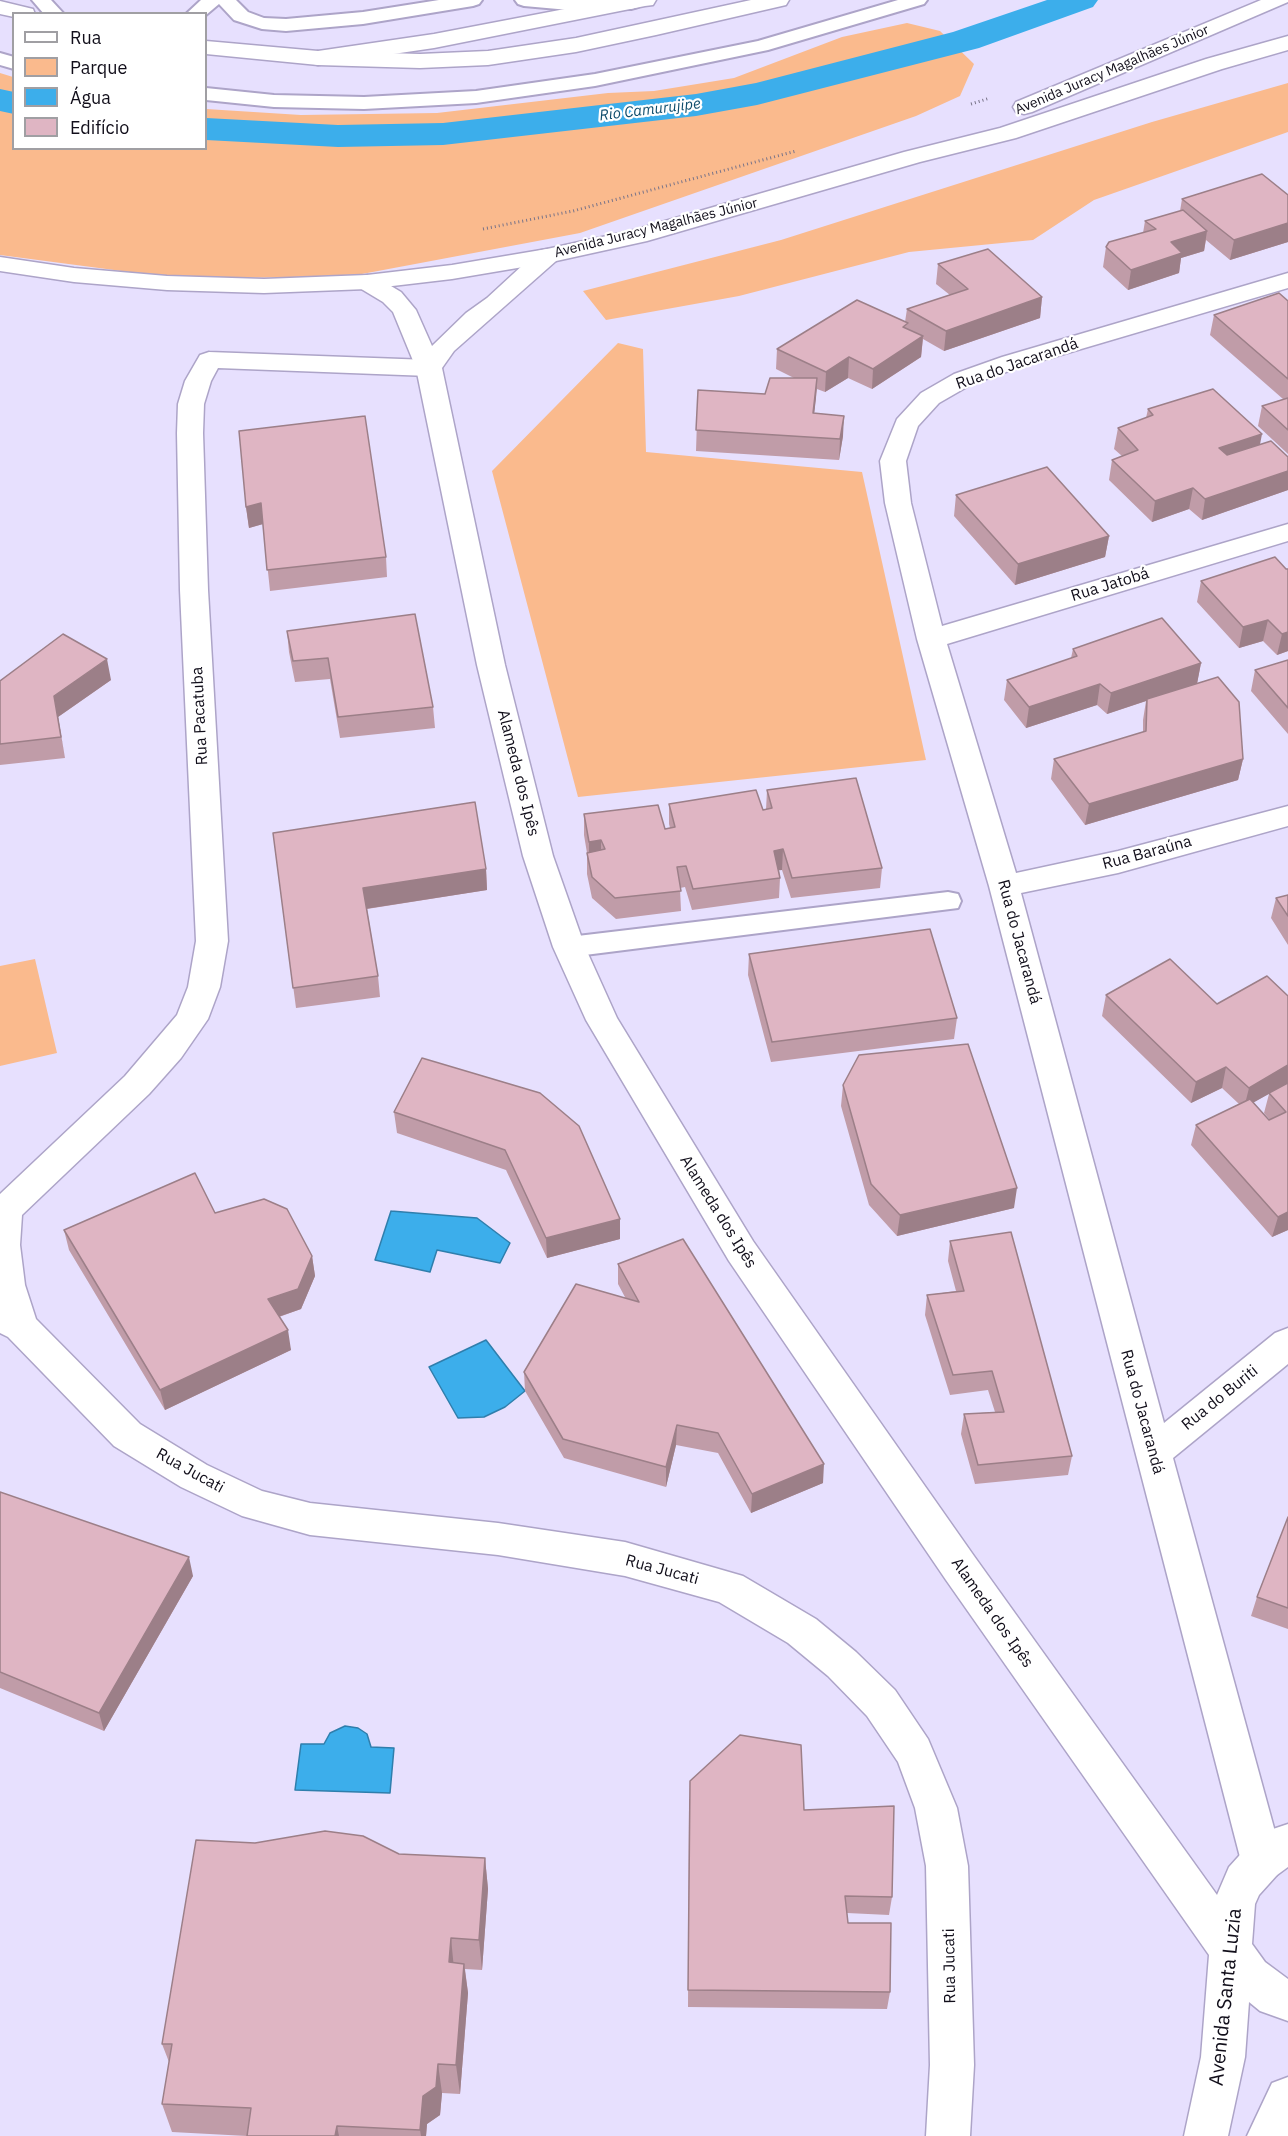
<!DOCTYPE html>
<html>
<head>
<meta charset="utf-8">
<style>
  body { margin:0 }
  #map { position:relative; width:1288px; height:2136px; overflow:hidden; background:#e7e0fe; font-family:"IBM Plex Sans",sans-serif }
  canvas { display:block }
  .legend { position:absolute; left:12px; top:12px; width:195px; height:138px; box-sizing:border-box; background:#fff; border:2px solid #a09fa3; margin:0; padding:8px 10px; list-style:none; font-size:18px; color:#110e1a }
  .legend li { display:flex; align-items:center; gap:12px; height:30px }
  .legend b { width:30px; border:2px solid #a09fa3 }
</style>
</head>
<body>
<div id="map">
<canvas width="1288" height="2136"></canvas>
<ul class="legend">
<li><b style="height:8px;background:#fff"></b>Rua</li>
<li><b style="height:16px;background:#faba8d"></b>Parque</li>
<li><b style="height:16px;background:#3caeeb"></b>Água</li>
<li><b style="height:16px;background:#dfb5c3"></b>Edifício</li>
</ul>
</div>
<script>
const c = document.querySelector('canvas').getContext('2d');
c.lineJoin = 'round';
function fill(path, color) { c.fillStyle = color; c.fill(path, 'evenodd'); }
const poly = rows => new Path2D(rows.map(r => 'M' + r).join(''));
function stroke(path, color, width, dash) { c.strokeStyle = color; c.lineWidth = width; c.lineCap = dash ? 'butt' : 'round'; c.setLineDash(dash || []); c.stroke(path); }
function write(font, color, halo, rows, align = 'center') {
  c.font = font + ' "IBM Plex Sans",sans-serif'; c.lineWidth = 4.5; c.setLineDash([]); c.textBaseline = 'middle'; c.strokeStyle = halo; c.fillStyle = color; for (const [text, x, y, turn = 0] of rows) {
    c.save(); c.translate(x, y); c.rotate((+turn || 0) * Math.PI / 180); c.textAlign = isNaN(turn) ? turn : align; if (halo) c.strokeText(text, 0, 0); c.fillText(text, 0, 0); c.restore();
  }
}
const green = poly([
  [907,23,940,31,974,64,960,96,916,116,580,233,346,277,175,278,0,255,0,73,13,77,14,148,206,148,206,109,301,115,437,113,608,93,654,91,734,78,842,37],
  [1288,83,1288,132,1094,200,1033,240,909,252,739,296,606,320,583,291,781,240,1152,122],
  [618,343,643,349,646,452,862,472,926,760,578,797,492,471],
  [35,959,57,1053,0,1066,0,966]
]);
const water = poly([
  [391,1211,477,1218,510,1243,500,1263,437,1250,430,1272,375,1260,391,1211],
  [486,1340,525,1391,505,1407,484,1417,458,1418,429,1367,486,1340],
  [345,1726,358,1728,367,1734,371,1747,394,1748,390,1793,295,1790,301,1744,324,1744,330,1733,345,1726]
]);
const canal = poly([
  [1047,0,1098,0,1093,7,979,48,757,105,696,116,443,145,338,147,206,140,206,118,338,125,443,123,696,94,756,83,953,32,1047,0],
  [0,89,14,92,14,114,0,111,0,89]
]);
const path = poly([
  [971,104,990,98],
  [483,229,573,211,796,151]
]);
const service = poly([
  [32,0,51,0,64,14,44,14,32,0],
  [201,0,236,0,248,12,264,18,286,19,363,12,439,0,482,0,479,4,473,6,363,24,286,31,262,29,234,20,219,4,206,15,186,14,201,0],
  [515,0,638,0,640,3,638,7,631,9,569,10,524,6,518,4,515,0],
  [898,0,927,0,924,4,768,50,595,86,476,103,364,109,274,107,206,100,206,88,274,95,364,97,476,91,595,74,758,41,898,0],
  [0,53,14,57,14,69,0,65,0,53],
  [948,892,958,894,961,901,958,908,569,957,559,954,555,947,559,940,569,937,948,892]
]);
const minor = poly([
  [612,0,656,0,653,5,645,6,434,48,318,65,310,63,307,58,310,53,318,51,434,34,612,0],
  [1288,273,1288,288,1020,367,972,384,939,403,918,426,906,461,911,503,942,626,1288,524,1288,541,947,644,1016,873,1118,851,1288,806,1288,826,1118,873,1021,893,1164,1423,1275,1333,1288,1328,1288,1364,1173,1458,1283,1861,1277,1875,1262,1881,1247,1875,1241,1861,989,886,917,639,885,503,880,461,897,419,921,393,954,374,1002,357,1288,273],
  [209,352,429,360,438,363,442,368,438,373,429,376,218,368,211,381,204,404,203,433,208,590,228,941,220,987,208,1019,181,1058,149,1094,22,1215,20,1245,25,1285,36,1319,140,1424,207,1465,262,1491,310,1503,498,1523,625,1542,743,1576,816,1619,856,1652,895,1690,928,1739,957,1808,968,1866,974,2065,970,2136,926,2136,930,2065,926,1866,915,1808,898,1762,867,1716,828,1676,788,1643,719,1602,625,1576,498,1555,310,1535,242,1516,181,1487,114,1446,8,1337,0,1333,0,1194,125,1076,177,1015,188,987,196,941,180,590,177,433,178,404,185,381,200,355,209,352]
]);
const tertiary = poly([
  [547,249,556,251,559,256,556,261,454,351,442,368,505,665,553,856,585,947,617,1018,753,1241,974,1556,1217,1895,1229,1867,1247,1847,1273,1829,1288,1824,1288,1867,1277,1875,1259,1895,1255,1904,1252,1944,1265,1962,1288,1979,1288,2021,1260,2011,1249,2002,1245,2057,1228,2136,1184,2136,1201,2057,1209,1955,946,1580,729,1261,586,1020,553,947,523,856,477,665,416,368,393,312,383,302,358,287,355,282,358,277,367,275,376,277,401,292,416,310,432,346,466,313,487,298,538,251,547,249],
  [1288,2077,1288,2136,1247,2136,1272,2083,1288,2077]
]);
const primary = poly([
  [751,0,789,0,786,5,656,35,576,52,488,65,420,68,318,65,206,54,206,41,318,51,420,54,488,51,576,38,751,0],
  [1261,0,1288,0,1288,2,1032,112,1024,114,1016,112,1013,107,1016,102,1261,0],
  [0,1,33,9,35,14,14,14,14,17,0,14,0,1],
  [1288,36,1288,50,1222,69,1016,138,920,162,647,241,547,263,452,279,367,289,264,293,167,290,74,282,0,271,0,257,74,268,167,276,264,279,367,275,452,265,547,249,634,230,904,152,1000,128,1206,59,1288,36]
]);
const wall = poly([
  [1288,195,1288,242,1230,260,1206,240,1204,251,1181,258,1179,273,1128,290,1103,267,1106,247,1143,233,1145,221,1180,211,1182,199],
  [938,264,1042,297,1040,318,944,351,923,339,921,357,872,389,848,378,825,392,817,389,814,413,843,436,839,460,696,451,698,390,765,394,794,378,776,369,777,349,905,322,907,309,950,295,936,284],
  [1288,301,1288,454,1258,426,1262,406,1283,399,1210,335,1214,315],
  [1148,409,1260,445,1288,457,1288,490,1202,520,1189,509,1152,522,1109,480,1112,460,1122,456,1114,449,1118,428,1146,418],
  [956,495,1109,536,1105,557,1015,585,954,516],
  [246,507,386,557,387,577,270,591,263,524,249,528],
  [1288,569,1288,651,1277,655,1263,641,1239,648,1197,602,1201,581],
  [287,631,433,707,435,728,340,738,330,679,295,682,289,652],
  [1073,649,1201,663,1197,683,1243,759,1238,780,1085,825,1051,779,1054,759,1143,732,1143,720,1146,701,1107,714,1097,705,1026,728,1004,700,1007,680,1071,658],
  [1288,660,1288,734,1251,691,1255,670],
  [111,680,58,717,65,758,0,765,0,681],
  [767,790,882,868,880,888,791,898,782,870,779,870,780,878,779,898,692,910,685,887,680,888,681,911,616,919,592,898,587,874,587,853,584,835,584,814,665,829,670,828,669,824,669,804,763,810,766,810],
  [273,833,486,869,487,890,367,909,378,976,380,997,296,1008],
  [1288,895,1288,945,1271,918,1276,898],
  [749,954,957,1018,954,1039,771,1062,748,975],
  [1106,995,1217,1004,1288,996,1288,1083,1279,1088,1288,1083,1288,1230,1272,1237,1191,1145,1196,1125,1239,1104,1222,1088,1191,1103,1102,1016],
  [1269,1094,1264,1113,1270,1120,1269,1120,1253,1102],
  [422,1058,620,1239,547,1258,506,1170,397,1133,394,1112],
  [843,1085,1014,1208,897,1236,869,1205,841,1106],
  [215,1213,312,1256,315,1276,301,1309,279,1317,291,1350,165,1410,69,1250,64,1230],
  [950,1241,1072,1456,1068,1475,975,1484,961,1434,964,1414,995,1412,988,1390,950,1395,925,1315,927,1295,956,1291,948,1261],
  [618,1264,823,1483,751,1513,718,1453,676,1445,666,1487,564,1458,525,1391,524,1372,626,1299,618,1284],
  [0,1492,193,1576,104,1731,0,1688],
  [1288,1517,1288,1629,1251,1616,1257,1597],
  [689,1799,804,1810,892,1897,889,1915,847,1913,848,1923,890,1992,887,2009,688,2007],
  [399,1854,485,1858,488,1889,482,1970,465,1969,468,1993,460,2094,442,2093,440,2115,427,2124,426,2136,247,2136,172,2132,162,2104,169,2062,162,2044]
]);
const shadedWall = poly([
  [1288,223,1288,242,1230,260,1234,240],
  [1207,231,1204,251,1181,258,1179,273,1128,290,1131,270,1171,242],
  [1042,297,1040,318,944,351,946,331],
  [923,336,921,357,872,389,873,369],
  [849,357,848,378,825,392,826,372],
  [817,378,816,398,812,433,813,413],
  [844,416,843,436,839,460,840,439],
  [1262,434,1258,455,1215,468,1219,448],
  [1288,471,1288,490,1202,520,1205,499],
  [1193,488,1189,509,1152,522,1155,501],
  [261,503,263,524,249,528,246,507],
  [1109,536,1105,557,1015,585,1018,564],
  [1268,620,1263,641,1239,648,1243,627],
  [1288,632,1288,651,1277,655,1282,634],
  [107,659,111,680,58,717,65,758,54,696],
  [1201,663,1197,684,1107,714,1111,693],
  [1100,684,1097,705,1026,728,1029,707],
  [1243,759,1238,780,1085,825,1089,804],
  [601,840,601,861,589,863,589,842],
  [783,849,782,870,773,871,774,851],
  [486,869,487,890,365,909,363,888],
  [1288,1065,1288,1083,1244,1108,1249,1088],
  [1226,1067,1222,1088,1191,1103,1196,1082],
  [1017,1188,1014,1208,897,1236,900,1215],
  [1288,1212,1288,1230,1272,1237,1278,1217],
  [620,1219,620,1239,547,1258,546,1238],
  [312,1256,315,1276,301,1309,272,1319,268,1299],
  [288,1330,291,1350,165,1410,160,1390],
  [677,1425,676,1445,666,1487,666,1467],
  [824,1464,823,1483,751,1513,752,1494],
  [189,1557,193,1576,104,1731,99,1713],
  [485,1858,488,1889,482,1970,479,1940],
  [451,1938,454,1969,449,1962],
  [464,1964,468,1993,460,2094,456,2065],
  [438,2064,442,2093,440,2115,427,2124,426,2136,421,2136,420,2130,423,2096],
  [337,2126,339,2136,335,2136]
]);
const building = poly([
  [1262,174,1288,195,1288,223,1234,240,1182,199,1262,174],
  [1183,210,1207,231,1171,242,1182,253,1131,270,1106,247,1109,242,1156,229,1145,221,1183,210],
  [988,249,1042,297,946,331,907,309,968,289,938,264,988,249],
  [1279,293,1288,301,1288,379,1214,315,1279,293],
  [857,300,908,323,903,327,923,336,873,369,849,357,826,372,777,349,857,300],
  [770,378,817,378,813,413,844,416,840,439,696,430,698,390,765,394,770,378],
  [1213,389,1262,434,1219,448,1227,455,1271,441,1288,457,1288,471,1205,499,1193,488,1155,501,1112,460,1138,450,1118,428,1153,415,1148,409,1213,389],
  [1288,398,1288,430,1262,406,1288,398],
  [365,416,386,557,267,570,261,503,246,507,239,431,365,416],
  [1047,467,1109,536,1018,564,956,495,1047,467],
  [1275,557,1286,569,1288,569,1288,632,1282,634,1268,620,1243,627,1201,581,1275,557],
  [415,614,433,707,338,717,328,658,293,661,287,631,415,614],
  [1162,618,1201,663,1111,693,1100,684,1029,707,1007,680,1077,656,1073,649,1162,618],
  [63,634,107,659,54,696,61,737,0,744,0,681,63,634],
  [1288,660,1288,708,1255,670,1288,660],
  [1218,677,1239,702,1243,759,1089,804,1054,759,1146,731,1147,699,1218,677],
  [856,778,882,868,792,878,783,849,774,851,780,878,693,889,686,866,677,867,681,891,615,898,592,877,587,853,605,849,601,840,589,842,584,814,658,805,665,829,675,827,669,804,756,790,763,810,772,808,767,790,856,778],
  [475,802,486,869,363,888,378,976,293,988,273,833,475,802],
  [1288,895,1288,916,1276,898,1288,895],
  [930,929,957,1018,772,1042,749,954,930,929],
  [1170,959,1217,1004,1267,976,1288,996,1288,1065,1249,1088,1226,1067,1196,1082,1106,995,1170,959],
  [968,1044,1017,1188,900,1215,871,1184,843,1085,859,1055,968,1044],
  [422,1058,540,1093,579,1126,620,1219,546,1238,505,1150,394,1112,422,1058],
  [1288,1083,1288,1212,1278,1217,1196,1125,1250,1099,1269,1120,1286,1112,1269,1093,1288,1083],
  [195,1173,215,1213,264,1199,287,1209,312,1256,298,1289,268,1299,288,1330,160,1390,64,1230,195,1173],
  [1011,1232,1072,1456,978,1465,964,1414,1004,1412,992,1371,953,1375,927,1295,964,1291,950,1241,1011,1232],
  [683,1239,824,1464,752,1494,718,1433,677,1425,666,1467,563,1439,524,1372,576,1284,639,1302,618,1264,683,1239],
  [0,1492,189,1557,99,1713,0,1672,0,1492],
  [1288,1517,1288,1608,1257,1597,1288,1517],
  [740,1735,801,1745,804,1810,894,1806,892,1897,845,1896,848,1923,891,1923,890,1992,688,1990,690,1781,740,1735],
  [325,1831,363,1836,399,1854,485,1858,479,1940,451,1938,449,1962,464,1964,456,2065,438,2064,436,2087,423,2096,420,2130,337,2126,335,2136,247,2136,251,2108,162,2104,172,2044,162,2044,196,1840,255,1843,325,1831]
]);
const farStreetnames = [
  ["Avenida Juracy Magalhães Júnior",1112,70,-23],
  ["Avenida Juracy Magalhães Júnior",656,228,-14]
];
const farWaternames = [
  ["Rio Camurujipe",650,110,-7]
];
const streetNames = [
  ["Rua do Jacarandá",1017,364,-19],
  ["Rua Jatobá",1110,585,-17],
  ["Rua Pacatuba",200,716,-93],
  ["Alameda dos Ipês",518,773,76],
  ["Rua Baraúna",1147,853,-15],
  ["Rua do Jacarandá",1019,942,75],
  ["Alameda dos Ipês",718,1212,58],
  ["Rua do Buriti",1220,1398,-39],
  ["Rua do Jacarandá",1142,1412,75],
  ["Rua Jucati",190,1471,29],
  ["Rua Jucati",662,1570,15],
  ["Alameda dos Ipês",992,1613,55],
  ["Rua Jucati",950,1966,-91]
];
const nearStreetnames = [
  ["Avenida Santa Luzia",1226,1997,-84]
];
fill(green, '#faba8d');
fill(water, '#3caeeb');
stroke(water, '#2f7eac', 1.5);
fill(canal, '#3caeeb');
stroke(service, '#ada4c8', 4);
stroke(minor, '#ada4c8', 3);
stroke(tertiary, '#ada4c8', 3);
stroke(primary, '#ada4c8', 3);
stroke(path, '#797489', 3, [1, 3]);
fill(service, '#fff');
fill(minor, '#fff');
fill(tertiary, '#fff');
fill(primary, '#fff');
fill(wall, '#c09ca8');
fill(shadedWall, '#9c7f88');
fill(building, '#dfb5c3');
stroke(building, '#9c7f88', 1.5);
write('14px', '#110e1a', '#fff', farStreetnames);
write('italic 15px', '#0f4d6c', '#fff', farWaternames);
write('16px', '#110e1a', '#fff', streetNames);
write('20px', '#110e1a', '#fff', nearStreetnames);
</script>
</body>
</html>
